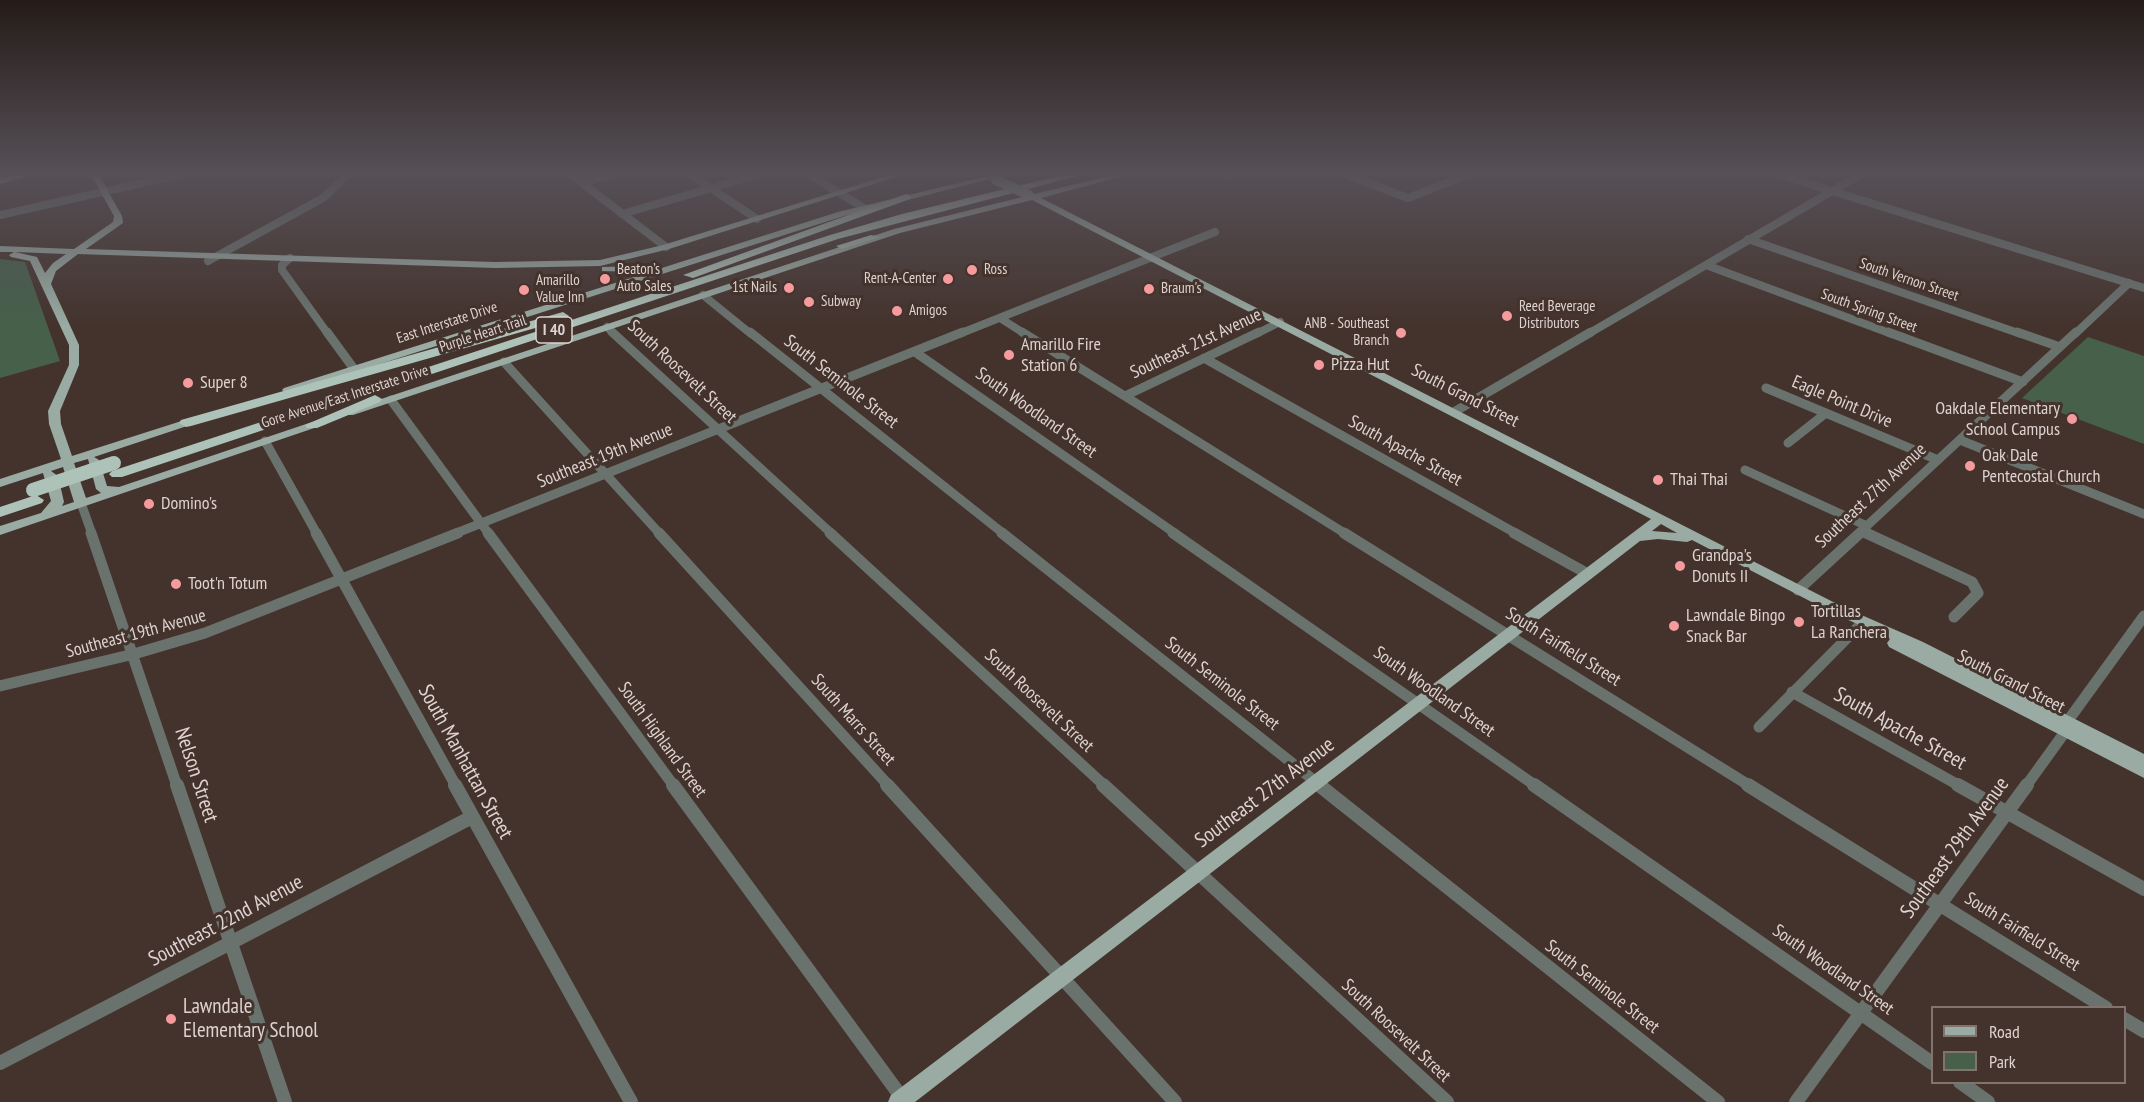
<!DOCTYPE html>
<html>
<head>
<meta charset="utf-8">
<style>
  body { margin:0 }
  #map { position:relative; width:2144px; height:1102px; overflow:hidden; background:#44332d; font-family:"PT Sans Narrow",sans-serif }
  canvas { display:block }
  .legend { position:absolute; left:1931px; top:1006px; width:195px; height:78px; box-sizing:border-box; background:#44332d; border:2px solid #82736e; margin:0; padding:8px 10px; list-style:none; font-size:18px; color:#ded3d0 }
  .legend li { display:flex; align-items:center; gap:12px; height:30px }
  .legend b { width:30px; border:2px solid #82736e }
</style>
</head>
<body>
<div id="map">
<canvas width="2144" height="1102"></canvas>
<ul class="legend">
<li><b style="height:8px;background:#9aaba3"></b>Road</li>
<li><b style="height:16px;background:#46604a"></b>Park</li>
</ul>
</div>
<script>
const c = document.querySelector('canvas').getContext('2d');
c.lineJoin = 'round';
function fill(path, color) { c.fillStyle = color; c.fill(path, 'evenodd'); }
const poly = rows => new Path2D(rows.map(r => 'M' + r).join(''));
function stroke(path, color, width, dash) { c.strokeStyle = color; c.lineWidth = width; c.lineCap = dash ? 'butt' : 'round'; c.setLineDash(dash || []); c.stroke(path); }
function write(font, color, halo, rows, align = 'center') {
  c.font = font + ' "PT Sans Narrow",sans-serif'; c.lineWidth = 6; c.setLineDash([]); c.textBaseline = 'middle'; c.strokeStyle = halo; c.fillStyle = color; for (const [text, x, y, turn = 0] of rows) {
    c.save(); c.translate(x, y); c.rotate((+turn || 0) * Math.PI / 180); c.textAlign = isNaN(turn) ? turn : align; if (halo) c.strokeText(text, 0, 0); c.fillText(text, 0, 0); c.restore();
  }
}
const green = poly([
  [0,259,25,262,60,361,0,378],
  [2088,337,2144,356,2144,444,2022,398]
]);
const minorFar3 = poly([
  [569,173,666,247],
  [688,173,757,219],
  [807,173,864,208],
  [1224,173,1228,175],
  [1342,173,1408,198,1472,173],
  [1774,173,2144,288],
  [582,183,618,173],
  [622,214,763,173],
  [0,215,186,173],
  [1748,239,2021,334],
  [290,258,282,265,282,270,328,334],
  [208,261,323,198,349,173],
  [1706,265,1892,334],
  [703,295,751,334],
  [1000,318,1025,334],
  [607,327,614,334],
  [959,334,1215,232],
  [1256,334,1280,322],
  [1588,334,1863,173],
  [2075,334,2129,283]
]);
const minorFar2 = poly([
  [327,332,354,369],
  [612,332,832,534],
  [750,332,1004,534],
  [1022,332,1346,534],
  [1888,332,2023,382],
  [2017,332,2060,347],
  [915,352,1176,534],
  [1204,358,1517,534],
  [504,362,660,534],
  [1766,388,1938,460],
  [1125,396,1259,332],
  [391,400,489,534],
  [1454,412,1591,332],
  [1960,440,2144,514],
  [265,441,317,534],
  [1788,443,1826,413],
  [1745,470,1867,526],
  [81,503,92,534],
  [1862,531,1869,534],
  [454,534,963,332],
  [1858,534,2076,332]
]);
const minorFar1 = poly([
  [91,533,177,786],
  [316,533,456,786],
  [488,533,674,786],
  [659,533,889,786],
  [830,533,1105,786],
  [1002,533,1321,786],
  [1173,533,1536,786],
  [1344,533,1750,786],
  [1514,533,1588,574],
  [1866,533,1972,582,1978,593,1954,617],
  [1798,590,1860,533],
  [0,686,134,654,205,633,458,533],
  [1792,692,1960,786],
  [1759,727,1862,623],
  [2026,786,2065,732,2067,722,2144,616]
]);
const minor = poly([
  [177,785,285,1102],
  [455,785,631,1102],
  [673,785,905,1102],
  [887,785,1175,1102],
  [1103,785,1447,1102],
  [1319,785,1718,1102],
  [1534,785,1932,1063],
  [1748,785,2106,1008],
  [1958,785,2144,889],
  [2124,1019,2144,1031],
  [0,1063,472,817],
  [1960,1082,1988,1102],
  [1796,1102,2027,785]
]);
const major = poly([
  [26,173,42,173,0,184,0,178,26,173],
  [90,173,98,173,122,216,123,223,86,249,495,262,600,260,663,245,896,173,909,173,669,249,600,266,495,268,78,254,56,271,51,284,79,345,79,365,60,411,61,424,72,456,194,417,202,417,204,419,202,421,94,457,99,460,107,486,119,487,318,420,322,418,328,422,326,424,0,535,0,526,41,513,51,501,43,473,0,487,0,479,61,459,49,424,48,411,69,365,69,345,30,261,11,257,9,255,14,252,0,252,0,246,74,249,113,222,114,216,90,173],
  [15,252,66,254,53,263,45,273,37,257,15,252],
  [88,459,96,489,101,493,86,498,74,463,88,459],
  [63,467,74,502,62,506,64,502,58,476,51,471,63,467],
  [1000,173,1014,173,844,216,292,392,284,392,282,390,284,388,637,276,636,272,602,271,602,267,640,266,643,267,646,273,838,212,1000,173],
  [1121,173,1135,173,1041,198,1841,606,1923,642,2144,754,2144,778,1889,647,1887,643,1890,639,1831,612,1692,540,1687,542,1658,539,1640,541,915,1102,888,1102,891,1095,1651,519,1032,200,900,233,353,415,345,415,343,413,345,411,894,229,1026,196,1026,193,1029,192,1034,194,1121,173],
  [1661,524,1677,533,1652,531,1661,524]
]);
const highway = poly([
  [1071,173,1089,173,838,239,122,477,112,477,109,474,112,471,830,235,902,214,1071,173],
  [906,194,910,195,910,199,693,278,683,275,906,194],
  [871,235,881,237,842,249,836,246,871,235],
  [563,312,569,316,567,319,191,426,186,427,179,423,181,420,563,312],
  [375,395,382,399,380,402,317,428,307,428,305,425,375,395],
  [36,495,44,500,42,503,0,517,0,507,36,495]
]);
const majorBridge = poly([
  [996,180,1029,195]
]);
const highwayBridge = poly([
  [33,490,114,463]
]);
const markers = [
  [972,270,6,"#f59b9d"],
  [605,279,6,"#f59b9d"],
  [948,279,6,"#f59b9d"],
  [789,288,6,"#f59b9d"],
  [1149,289,6,"#f59b9d"],
  [524,290,6,"#f59b9d"],
  [809,302,6,"#f59b9d"],
  [897,311,6,"#f59b9d"],
  [1507,316,6,"#f59b9d"],
  [1401,333,6,"#f59b9d"],
  [1009,355,6,"#f59b9d"],
  [1319,365,6,"#f59b9d"],
  [188,383,6,"#f59b9d"],
  [2072,419,6,"#f59b9d"],
  [1970,466,6,"#f59b9d"],
  [1658,480,6,"#f59b9d"],
  [149,504,6,"#f59b9d"],
  [1680,566,6,"#f59b9d"],
  [176,584,6,"#f59b9d"],
  [1799,622,6,"#f59b9d"],
  [1674,626,6,"#f59b9d"],
  [171,1019,6,"#f59b9d"]
];
const farPoinames = [
  ["Beaton’s",617,270],
  ["Auto Sales",617,287],
  ["Ross",984,270],
  ["Rent-A-Center",936,279,"right"],
  ["Amarillo",536,281],
  ["Value Inn",536,298],
  ["1st Nails",777,288,"right"],
  ["Braum's",1161,289],
  ["Subway",821,302],
  ["Reed Beverage",1519,307],
  ["Distributors",1519,324],
  ["Amigos",909,311],
  ["ANB - Southeast",1389,324,"right"],
  ["Branch",1389,341,"right"]
];
const farStreetnames = [
  ["South Vernon Street",1909,280,19],
  ["South Spring Street",1869,311,20],
  ["East Interstate Drive",447,323,-18],
  ["Purple Heart Trail",483,334,-18],
  ["Gore Avenue/East Interstate Drive",345,397,-18]
];
const shields = [
  [554,330,36]
];
const shieldNames = [
  ["I 40",554,330]
];
const streetNames = [
  ["Southeast 21st Avenue",1196,344,-25],
  ["South Roosevelt Street",682,372,43],
  ["South Seminole Street",841,382,38],
  ["South Grand Street",1465,396,27],
  ["Eagle Point Drive",1842,402,23],
  ["South Woodland Street",1036,413,35],
  ["South Apache Street",1405,451,29],
  ["Southeast 19th Avenue",605,456,-22],
  ["Southeast 27th Avenue",1871,496,-43],
  ["Southeast 19th Avenue",136,634,-15],
  ["South Fairfield Street",1563,647,32],
  ["South Grand Street",2011,682,27],
  ["South Seminole Street",1222,684,38],
  ["South Woodland Street",1434,692,35],
  ["South Roosevelt Street",1039,701,43],
  ["South Marrs Street",853,720,48],
  ["South Highland Street",662,740,54],
  ["South Fairfield Street",2022,932,32],
  ["South Woodland Street",1833,970,35],
  ["South Seminole Street",1602,987,38],
  ["South Roosevelt Street",1396,1031,43]
];
const poiNames = [
  ["Amarillo Fire",1021,345],
  ["Station 6",1021,366],
  ["Pizza Hut",1331,365],
  ["Super 8",200,383],
  ["Oakdale Elementary",2060,409,"right"],
  ["School Campus",2060,430,"right"],
  ["Oak Dale",1982,456],
  ["Pentecostal Church",1982,477],
  ["Thai Thai",1670,480],
  ["Domino's",161,504],
  ["Grandpa's",1692,556],
  ["Donuts II",1692,577],
  ["Toot'n Totum",188,584],
  ["Tortillas",1811,612],
  ["La Ranchera",1811,633],
  ["Lawndale Bingo",1686,616],
  ["Snack Bar",1686,637]
];
const nearStreetnames = [
  ["South Apache Street",1900,729,29],
  ["South Manhattan Street",465,762,61],
  ["Nelson Street",196,775,72],
  ["Southeast 27th Avenue",1265,793,-37],
  ["Southeast 29th Avenue",1955,848,-54],
  ["Southeast 22nd Avenue",226,921,-28]
];
const nearPoinames = [
  ["Lawndale",183,1007],
  ["Elementary School",183,1031]
];
fill(green, '#46604a');
stroke(minorFar3, '#6a726e', 8);
stroke(minorFar2, '#6a726e', 9);
stroke(minorFar1, '#6a726e', 11);
stroke(minor, '#6a726e', 14);
fill(major, '#9aaba3');
fill(highway, '#adc2b8');
stroke(majorBridge, '#9aaba3', 10);
stroke(highwayBridge, '#adc2b8', 14);
const sky = c.createLinearGradient(0, 0, 0, 327);
sky.addColorStop(0, '#251c19');
sky.addColorStop(0.53, '#565057');
sky.addColorStop(1, '#56505700');
c.fillStyle = sky;
c.fillRect(0, 0, 2144, 327);
for (const [x, y, r, color] of markers) { const dot = new Path2D(); dot.arc(x, y, r, 0, 2 * Math.PI); c.fillStyle = color; c.fill(dot); stroke(dot, '#44332d', 2); }
write('15px', '#ded3d0', '#44332d', farPoinames, 'left');
write('15px', '#ded3d0', '#44332d', farStreetnames);
for (const [x, y, w] of shields) { const box = new Path2D(); box.roundRect(x - w / 2, y - 13, w, 26, 4.5); c.fillStyle = '#44332d'; c.fill(box); stroke(box, '#ded3d0', 1.5); }
write('bold 16px', '#ded3d0', null, shieldNames);
write('18px', '#ded3d0', '#44332d', streetNames);
write('18px', '#ded3d0', '#44332d', poiNames, 'left');
write('21px', '#ded3d0', '#44332d', nearStreetnames);
write('21px', '#ded3d0', '#44332d', nearPoinames, 'left');
</script>
</body>
</html>
